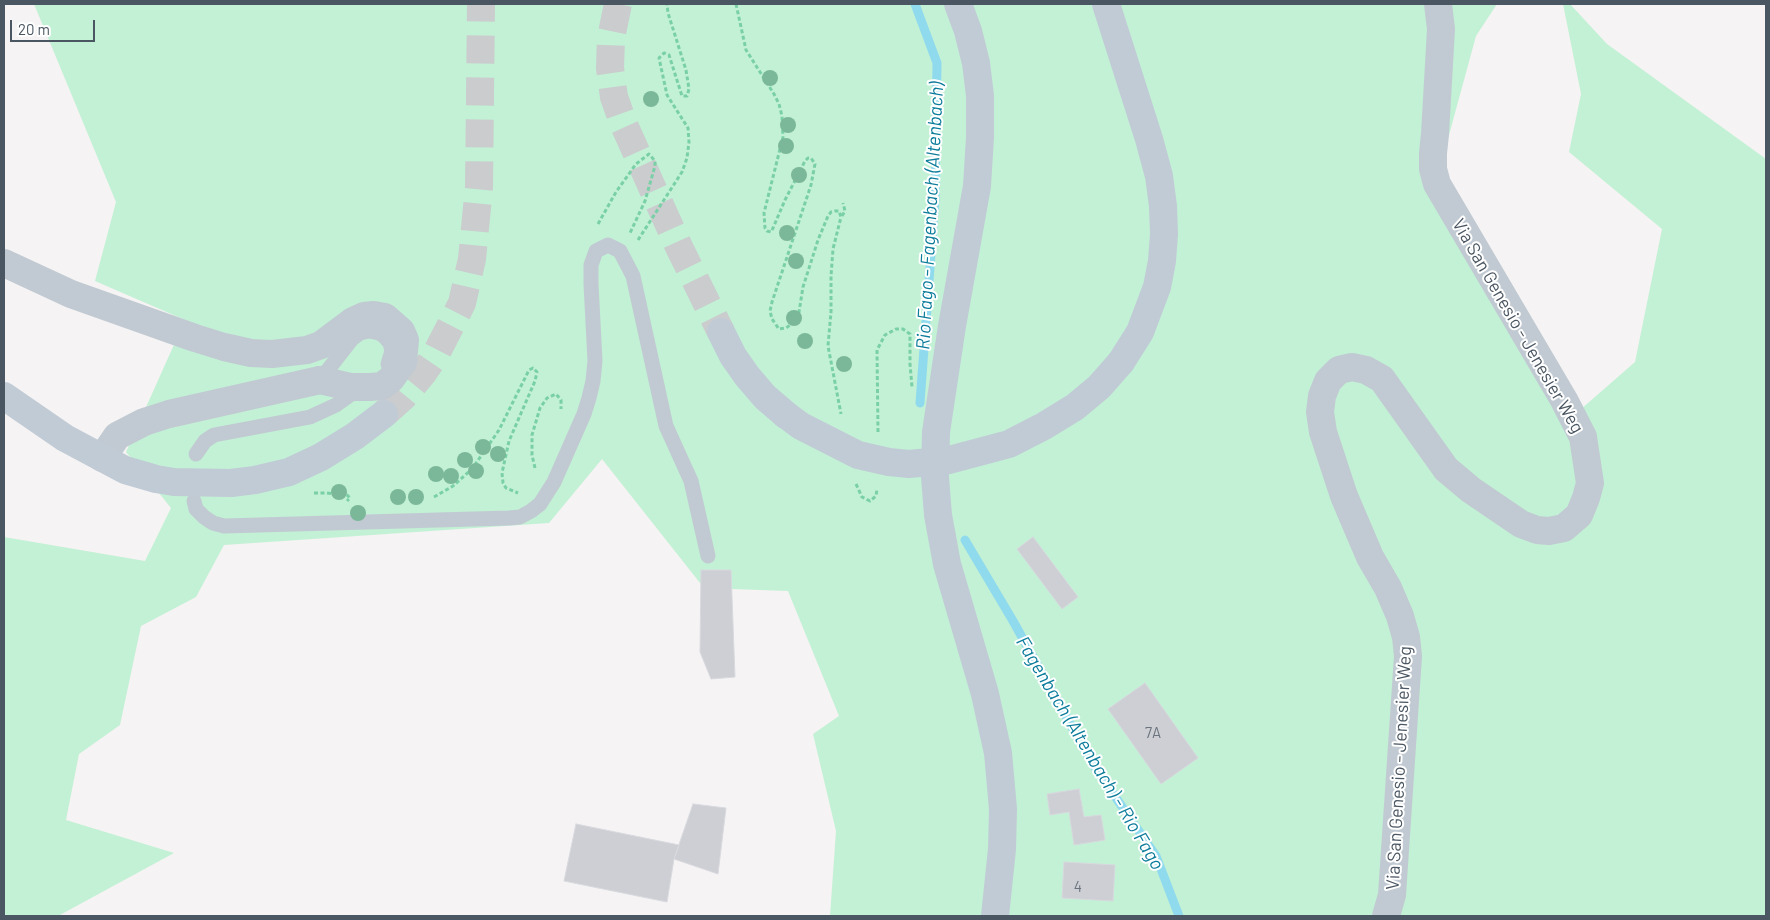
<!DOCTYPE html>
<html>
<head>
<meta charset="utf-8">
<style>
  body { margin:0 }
  #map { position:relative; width:1770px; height:920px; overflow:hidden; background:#f5f3f3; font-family:Barlow,sans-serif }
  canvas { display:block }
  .frame { position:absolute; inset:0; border:5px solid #4a5661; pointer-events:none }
  .scale { position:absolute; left:10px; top:20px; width:85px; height:22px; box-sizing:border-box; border:2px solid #4a5661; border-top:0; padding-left:6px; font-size:15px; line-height:18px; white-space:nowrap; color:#4a5661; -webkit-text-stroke:4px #fff; paint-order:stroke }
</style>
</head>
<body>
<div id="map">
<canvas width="1770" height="920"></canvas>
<div class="frame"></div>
<div class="scale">20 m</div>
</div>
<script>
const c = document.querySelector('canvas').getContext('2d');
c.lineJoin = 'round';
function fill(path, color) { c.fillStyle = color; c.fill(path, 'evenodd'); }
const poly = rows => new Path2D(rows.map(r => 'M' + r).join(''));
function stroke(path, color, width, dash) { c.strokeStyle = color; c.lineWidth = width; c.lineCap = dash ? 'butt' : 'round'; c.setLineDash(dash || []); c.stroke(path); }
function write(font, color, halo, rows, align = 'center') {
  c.font = font + ' Barlow,sans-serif'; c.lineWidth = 4; c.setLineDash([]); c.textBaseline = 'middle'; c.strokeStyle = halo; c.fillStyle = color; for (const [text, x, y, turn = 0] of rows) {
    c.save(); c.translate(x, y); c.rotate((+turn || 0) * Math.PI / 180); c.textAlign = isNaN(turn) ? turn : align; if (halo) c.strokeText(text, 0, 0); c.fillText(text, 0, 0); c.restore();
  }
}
const green = poly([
  [34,4,1497,4,1476,36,1446,146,1444,172,1580,410,1635,362,1662,229,1569,152,1581,94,1563,4,1570,4,1607,44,1766,159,1766,916,830,916,836,831,813,734,839,716,788,591,704,588,602,459,549,523,224,545,196,597,141,626,120,725,79,754,66,820,174,853,58,916,4,916,4,537,145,561,171,508,126,452,185,320,95,281,116,202]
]);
const stream = poly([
  [915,4,937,63,935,199,920,403],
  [965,540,1013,621,1092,763,1156,856,1179,916]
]);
const building = poly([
  [1033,537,1078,597,1062,609,1017,549,1033,537],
  [701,570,731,570,735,677,711,679,700,652,701,570],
  [1145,683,1198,758,1161,784,1108,709,1145,683],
  [1079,789,1084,817,1101,815,1105,840,1074,845,1069,812,1050,815,1047,794,1079,789],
  [693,804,726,808,718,874,674,859,693,804],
  [576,824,679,845,674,859,667,902,564,881,576,824],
  [1064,862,1115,865,1113,901,1062,898,1064,862]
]);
const secondaryTunnel = poly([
  [618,4,611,38,610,68,614,97,624,125,679,247,721,332],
  [384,414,404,396,423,373,436,354,462,303,472,259,479,187,481,4]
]);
const path = poly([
  [736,4,746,50,774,94,779,104,782,116,783,137,764,213,765,228,767,231,771,232,773,228,785,200,805,161,808,158,811,158,815,164,811,185,772,302,770,311,772,319,779,329,786,328,790,325,795,321,799,312,803,287,818,240,828,216,831,212,835,211,839,211,841,217,833,249,831,276,831,312,828,346,841,414],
  [842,216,845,211,843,203],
  [598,224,616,192,636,164,649,154,655,161,655,166,645,201,630,233],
  [638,240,682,172,687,158,689,142,688,128,667,95,659,58,664,53,669,55,682,96,687,96,689,89,686,70,668,13,667,4],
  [878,432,877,350,885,335,896,329,903,329,910,334,910,364,912,387],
  [535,468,532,455,532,435,540,408,547,398,556,394,561,400,561,409],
  [856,484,862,497,870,501,876,496,877,489],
  [314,493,327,493,347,495,350,498,347,501],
  [434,497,453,486,472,469,499,430,529,370,533,368,537,372,535,381,509,441,502,473,503,483,506,488,518,493]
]);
const service = poly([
  [320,380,352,339,360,333,369,331,379,333,384,336,390,343,392,351,388,364],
  [196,454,205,441,214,435,310,417,336,405,361,387],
  [194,501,196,509,204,517,213,523,224,526,509,518,520,517,531,511,540,504,554,482,584,414,589,398,593,381,595,361,591,284,591,265,596,251,608,245,620,251,633,276,666,426,691,481,708,556]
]);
const minor = poly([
  [4,263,71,294,195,338,224,347,251,353,272,354,307,350,321,345,353,321,364,316,374,315,385,317,401,331,405,340,403,362],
  [102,458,117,436,144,422,169,414,320,380],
  [1386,916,1392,895,1408,656,1406,637,1400,616,1388,588,1370,557,1344,496,1323,432,1320,412,1322,396,1328,381,1339,370,1352,367,1366,370,1382,379,1446,469,1471,490,1521,524,1537,530,1549,531,1564,528,1579,515,1586,498,1590,483,1583,437,1564,400,1437,184,1433,169,1433,153,1435,134,1441,29,1438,4]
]);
const secondary = poly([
  [958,4,968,31,976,63,980,96,980,137,977,186,952,326,936,432,935,477,938,515,947,564,985,694,998,753,1003,809,1002,849,995,916],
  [1106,4,1149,139,1159,176,1163,206,1164,234,1162,261,1157,287,1140,332,1121,362],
  [721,332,733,356,747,376,765,397,786,415],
  [4,396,65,438,125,470,156,479,174,482,231,483,255,480,289,472,321,457,355,436,384,414]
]);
const minorBridge = poly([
  [320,380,350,387,370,387,382,386,391,379,403,362]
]);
const secondaryBridge = poly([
  [786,415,801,426,858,455,889,462,909,464,949,460,1009,444,1044,426,1075,407,1099,387,1121,362]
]);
const trees = [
  [770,78],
  [651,99],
  [788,125],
  [786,146],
  [799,175],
  [787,233],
  [796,261],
  [794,318],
  [805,341],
  [844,364],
  [483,447],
  [498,454],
  [465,460],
  [476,471],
  [436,474],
  [451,476],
  [339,492],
  [398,497],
  [416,497],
  [358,513]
];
const numberNames = [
  ["7A",1153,733],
  ["4",1078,887]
];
const streetNames = [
  ["Via San Genesio - Jenesier Weg",1518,326,60],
  ["Via San Genesio - Jenesier Weg",1399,768,-87]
];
const waterNames = [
  ["Rio Fago - Fagenbach (Altenbach)",930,216,-87],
  ["Fagenbach (Altenbach) - Rio Fago",1090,753,59]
];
fill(green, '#c3f1d5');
stroke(stream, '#90daee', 9);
fill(building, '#cdcfd5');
stroke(building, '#d7d9de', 1);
stroke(secondaryTunnel, '#caccce', 28, [28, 14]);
stroke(path, '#7ad0a6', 3, [4, 2.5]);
stroke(service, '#c1cad2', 15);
stroke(minor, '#c1cad2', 28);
stroke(secondary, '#c1cbd6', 28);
stroke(minorBridge, '#c1cad2', 28);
stroke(secondaryBridge, '#c1cbd6', 28);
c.fillStyle = '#7bb799';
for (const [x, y] of trees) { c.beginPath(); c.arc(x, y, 8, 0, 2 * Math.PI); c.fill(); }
write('15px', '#6b747e', null, numberNames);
write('18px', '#4a5661', '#fff', streetNames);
write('italic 19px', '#0c7c9b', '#fff', waterNames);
</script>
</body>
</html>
